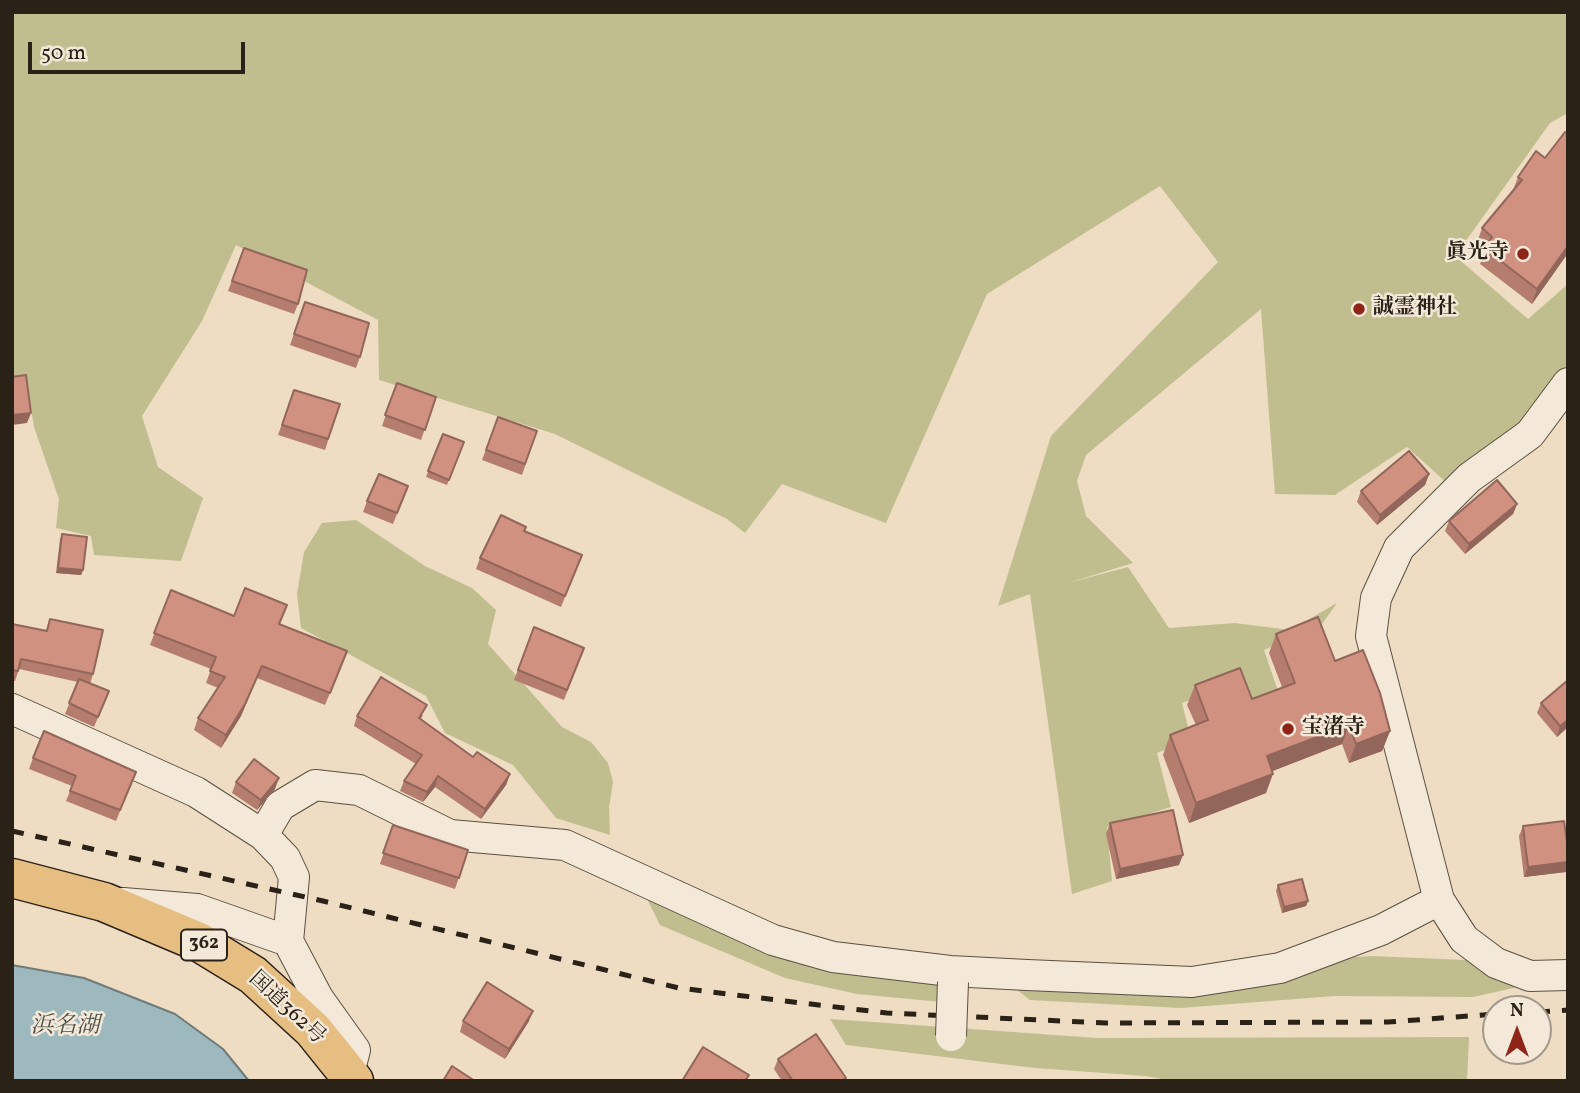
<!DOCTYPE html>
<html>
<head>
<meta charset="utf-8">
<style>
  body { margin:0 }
  #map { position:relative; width:1580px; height:1093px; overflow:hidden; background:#eedcc3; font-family:Vollkorn,serif }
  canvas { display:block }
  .frame { position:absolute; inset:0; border:14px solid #2a2117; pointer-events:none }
  .north { position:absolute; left:1482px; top:995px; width:70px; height:70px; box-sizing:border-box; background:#f4e8d8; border:2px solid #a3988b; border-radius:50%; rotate:0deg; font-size:19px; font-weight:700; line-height:28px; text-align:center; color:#2a2117 }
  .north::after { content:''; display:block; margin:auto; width:24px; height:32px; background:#8f2418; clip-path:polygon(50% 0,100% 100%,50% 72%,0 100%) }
  .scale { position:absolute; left:28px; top:42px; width:217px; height:32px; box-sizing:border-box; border:4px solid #2a2117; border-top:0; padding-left:9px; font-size:21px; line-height:24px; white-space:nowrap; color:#2a2117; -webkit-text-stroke:5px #f4e8d8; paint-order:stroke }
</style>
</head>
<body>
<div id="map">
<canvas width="1580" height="1093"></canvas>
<div class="frame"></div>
<div class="north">N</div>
<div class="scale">50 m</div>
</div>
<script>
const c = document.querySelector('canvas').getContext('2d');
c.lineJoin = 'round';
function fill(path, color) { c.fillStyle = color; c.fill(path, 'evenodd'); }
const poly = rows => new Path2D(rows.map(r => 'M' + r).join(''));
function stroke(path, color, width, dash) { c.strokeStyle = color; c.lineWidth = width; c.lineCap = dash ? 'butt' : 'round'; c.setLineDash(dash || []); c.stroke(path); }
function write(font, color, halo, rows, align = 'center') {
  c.font = font + ' Vollkorn,"Noto Serif JP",serif'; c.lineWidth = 5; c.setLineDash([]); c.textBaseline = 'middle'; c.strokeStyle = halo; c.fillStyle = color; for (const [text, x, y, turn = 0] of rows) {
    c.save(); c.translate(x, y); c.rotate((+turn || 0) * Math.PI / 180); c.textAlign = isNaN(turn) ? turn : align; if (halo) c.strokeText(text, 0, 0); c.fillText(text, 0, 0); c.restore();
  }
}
const green = poly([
  [12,12,1568,12,1568,113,1550,123,1455,256,1528,319,1568,284,1568,380,1538,415,1447,483,1407,447,1335,495,1275,494,1261,309,1086,455,1077,481,1086,516,1133,563,1068,583,1128,567,1169,628,1235,623,1290,630,1337,603,1322,624,1264,650,1279,694,1248,710,1238,683,1182,703,1191,739,1157,753,1171,807,1107,827,1112,881,1072,894,1030,594,998,606,1051,436,1218,262,1160,186,987,294,886,523,782,484,745,533,727,519,555,434,379,380,378,320,236,245,202,321,142,416,158,467,203,498,181,561,94,555,91,536,56,528,59,499,34,427,26,376,12,377],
  [356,520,425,566,472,588,496,610,488,644,562,727,591,742,608,763,613,782,609,807,610,835,556,818,513,765,445,733,426,696,301,628,297,594,304,552,322,523],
  [637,879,773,940,953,982,952,1003,857,994,785,978,660,925],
  [1371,956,1465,960,1568,976,1473,997,1334,996,1181,1008,1030,1000,1007,982],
  [830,1019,1097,1038,1469,1037,1467,1081,1173,1081,1145,1076,1035,1068,846,1045]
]);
const water = poly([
  [12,965,84,978,175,1014,223,1049,249,1081,12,1081,12,965]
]);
const minor = poly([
  [1568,383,1530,434,1469,478,1399,548,1376,598,1371,636,1439,900,1464,939,1496,963,1530,976,1568,975],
  [12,709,196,792,263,835,285,858,294,877,288,941,318,998,355,1050,349,1073],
  [263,835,280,806,315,785,359,790,450,835,565,845,773,940,833,957,950,971,1027,975,1192,982,1280,968,1381,930,1439,900],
  [123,903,197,909,288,941]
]);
const trunk = poly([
  [12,878,104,902,199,942,253,975,313,1030,354,1081]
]);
const rail = poly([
  [12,831,323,901,679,988,793,1002,887,1013,1106,1023,1388,1022,1496,1014],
  [1538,1012,1568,1010]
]);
const minorBridge = poly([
  [951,1036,953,982]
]);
const wall = poly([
  [1568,134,1568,253,1532,304,1480,264,1485,250,1477,243,1482,228,1513,190,1518,177,1545,158],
  [244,248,298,304,294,314,228,291],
  [305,302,360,357,356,368,290,345],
  [397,383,436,397,421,440,382,426],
  [294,390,340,404,325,450,278,435],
  [498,417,537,431,522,475,482,460],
  [443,434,464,442,447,485,426,477],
  [1429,474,1425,485,1377,525,1357,502,1361,491],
  [408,486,393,524,363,512,367,501],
  [1517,504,1513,514,1465,554,1445,531,1449,521],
  [525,531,582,555,561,607,476,569,480,558],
  [62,534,83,570,81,575,56,573,60,539],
  [171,590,234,616,280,624,347,651,325,705,257,678,241,716,221,748,194,730,198,718,218,688,206,683,211,669,150,645],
  [50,619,93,674,90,684,109,691,94,727,65,714,78,682,19,669,15,681,12,681,12,624,46,631],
  [534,627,584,648,564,700,514,680],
  [1276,634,1335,661,1390,731,1382,751,1349,763,1342,744,1272,771,1266,793,1189,823,1163,755,1170,735,1196,725,1187,705,1195,685,1252,699,1282,687,1269,653],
  [1541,703,1568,727,1557,737,1537,713],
  [423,715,421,719,473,757,510,774,506,785,481,819,435,787,423,802,400,791,404,781,416,764,354,726,357,716],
  [33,758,136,772,116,821,66,801,72,786,29,769],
  [236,782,275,789,257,810,232,793],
  [1110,823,1179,865,1116,879,1106,834],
  [393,825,468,850,455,889,380,864],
  [1523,826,1568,849,1568,866,1566,872,1524,877,1519,836],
  [1278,885,1308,901,1306,906,1282,913,1276,891],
  [463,1021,529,1021,505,1059,460,1032],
  [778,1059,845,1081,782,1081,774,1069]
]);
const shadedWall = poly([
  [1568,246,1568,253,1532,304,1537,289],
  [31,413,27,423,12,425,12,415],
  [1429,474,1425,485,1377,525,1380,515],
  [1517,504,1513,514,1465,554,1469,544],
  [58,568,83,570,81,575,56,573],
  [262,666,241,716,221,748,226,735],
  [1568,720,1568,727,1557,737,1560,726],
  [1349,725,1342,744,1260,776,1267,756],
  [1390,731,1382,751,1349,763,1356,744],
  [510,774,506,785,481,819,485,809],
  [1273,774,1266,793,1189,823,1196,803],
  [438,776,435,787,423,802,427,792],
  [279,778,275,789,257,810,261,800],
  [1183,855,1179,865,1116,879,1120,869],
  [1568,862,1568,866,1566,872,1524,877,1528,867],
  [1308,901,1306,906,1282,913,1284,907],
  [533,1011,529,1021,505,1059,509,1049]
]);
const building = poly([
  [1565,132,1568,134,1568,246,1537,289,1485,249,1492,237,1482,228,1522,180,1518,177,1536,151,1545,158,1565,132],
  [244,248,307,270,298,304,232,281,244,248],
  [305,302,369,323,360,357,294,334,305,302],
  [26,375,31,413,12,415,12,377,26,375],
  [397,383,436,397,425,430,385,415,397,383],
  [294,390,340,404,328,439,282,425,294,390],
  [498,417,537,431,525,464,486,450,498,417],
  [443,434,464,442,449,480,428,471,443,434],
  [1409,451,1429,474,1380,515,1361,491,1409,451],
  [379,474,408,486,397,513,367,501,379,474],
  [1497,480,1517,504,1469,544,1449,521,1497,480],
  [501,515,526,527,524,531,582,555,565,596,480,558,501,515],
  [62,534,87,537,83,570,58,568,62,534],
  [245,588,287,605,279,624,347,651,330,693,262,666,245,704,226,735,198,718,225,677,210,671,216,657,154,633,171,590,234,616,245,588],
  [1318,617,1335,661,1363,650,1380,693,1390,731,1356,744,1349,725,1267,756,1273,774,1196,803,1170,735,1208,720,1195,685,1240,668,1252,699,1295,683,1276,634,1318,617],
  [50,619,103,630,93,674,21,659,18,671,12,670,12,624,47,631,50,619],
  [534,627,584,648,567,690,518,670,534,627],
  [381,677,427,705,419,718,473,757,477,752,510,774,485,809,438,776,427,792,404,781,422,755,357,716,381,677],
  [79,679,109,691,98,717,69,703,79,679],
  [1568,680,1568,720,1560,726,1541,703,1568,680],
  [44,731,136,772,120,810,70,791,76,776,33,758,44,731],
  [254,759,279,778,261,800,236,782,254,759],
  [1173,810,1183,855,1120,869,1110,823,1173,810],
  [1564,821,1568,849,1568,862,1528,867,1523,826,1564,821],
  [393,825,468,850,459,878,383,853,393,825],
  [1302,879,1308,901,1284,907,1278,885,1302,879],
  [487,982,533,1011,509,1049,463,1021,487,982],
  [816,1034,846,1078,842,1081,793,1081,778,1059,816,1034],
  [703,1047,749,1075,745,1081,682,1081,703,1047],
  [452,1066,475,1081,443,1081,452,1066]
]);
const markers = [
  [1523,254,7,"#8f2418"],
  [1359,309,7,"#8f2418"],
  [1288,729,7,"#8f2418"]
];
const shields = [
  [204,945,46]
];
const shieldNames = [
  ["362",204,945]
];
const poiNames = [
  ["眞光寺",1509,254,"right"],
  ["誠霊神社",1373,309],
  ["宝渚寺",1302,729]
];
const streetNames = [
  ["国道362号",286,1009,43]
];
const waterNames = [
  ["浜名湖",65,1028]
];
fill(green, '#c0be8e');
fill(water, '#9db9bd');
stroke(water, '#6f7c7b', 2);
stroke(minor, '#5b5042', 32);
stroke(trunk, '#2a2117', 41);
stroke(minor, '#f4e8d8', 30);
stroke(trunk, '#e7be82', 38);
stroke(rail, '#2a2117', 5, [12, 12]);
stroke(minorBridge, '#5b5042', 32, []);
stroke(minorBridge, '#f4e8d8', 30);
fill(wall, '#b47d6e');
fill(shadedWall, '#92665a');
fill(building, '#d19180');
stroke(building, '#92665a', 2);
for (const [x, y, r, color] of markers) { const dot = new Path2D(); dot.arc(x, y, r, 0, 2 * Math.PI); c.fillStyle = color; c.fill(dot); stroke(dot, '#f4e8d8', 2.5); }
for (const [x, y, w] of shields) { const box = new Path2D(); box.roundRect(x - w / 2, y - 15.5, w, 31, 5); c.fillStyle = '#f4e8d8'; c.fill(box); stroke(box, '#2a2117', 2); }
write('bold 19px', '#2a2117', null, shieldNames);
write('bold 21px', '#2a2117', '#f4e8d8', poiNames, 'left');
write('21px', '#2a2117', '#f4e8d8', streetNames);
write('italic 23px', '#4c4f49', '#f4e8d8', waterNames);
</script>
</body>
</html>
